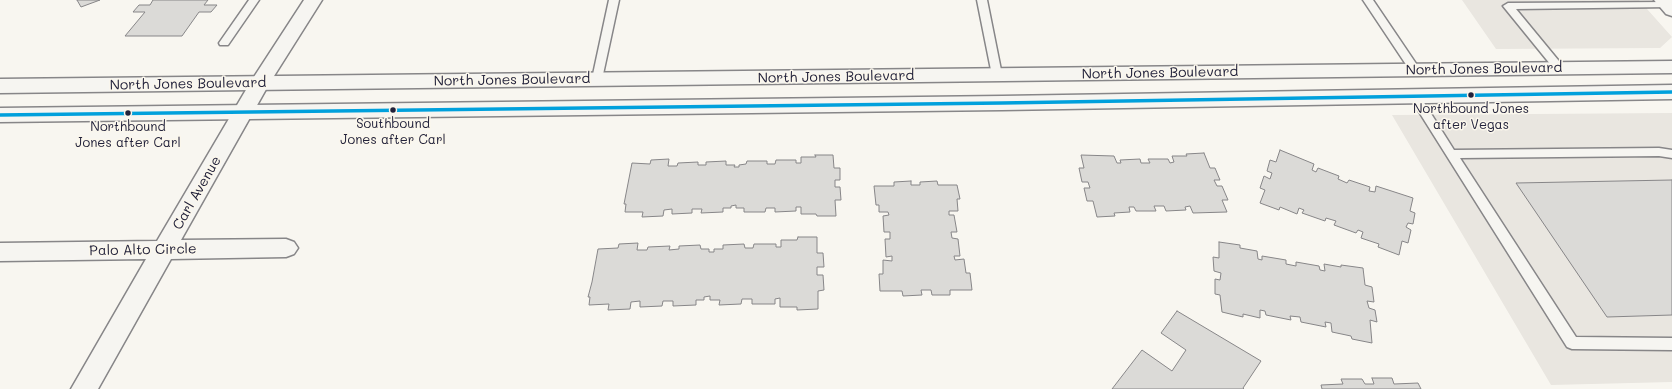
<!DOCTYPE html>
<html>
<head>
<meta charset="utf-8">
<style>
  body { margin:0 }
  canvas { display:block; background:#f8f6f0 }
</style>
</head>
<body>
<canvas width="1672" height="389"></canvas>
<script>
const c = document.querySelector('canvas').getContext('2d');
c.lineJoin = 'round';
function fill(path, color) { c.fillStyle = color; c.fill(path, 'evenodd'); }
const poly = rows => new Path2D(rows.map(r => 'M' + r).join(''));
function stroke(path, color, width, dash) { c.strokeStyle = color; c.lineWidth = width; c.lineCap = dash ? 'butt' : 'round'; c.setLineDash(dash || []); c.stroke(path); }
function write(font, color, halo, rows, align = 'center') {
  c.font = font + ' Mali,sans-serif'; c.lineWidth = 3; c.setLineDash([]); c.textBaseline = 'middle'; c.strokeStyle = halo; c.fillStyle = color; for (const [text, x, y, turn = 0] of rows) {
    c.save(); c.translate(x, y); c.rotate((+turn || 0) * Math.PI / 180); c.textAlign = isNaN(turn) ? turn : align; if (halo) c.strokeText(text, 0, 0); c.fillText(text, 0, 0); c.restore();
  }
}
const built = poly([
  [1462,0,1639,0,1672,37,1660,48,1496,49],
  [1672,113,1672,382,1551,385,1392,115]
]);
const building = poly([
  [77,0,100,0,81,7,77,0],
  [153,0,208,0,204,5,217,5,211,12,199,12,182,36,125,36,145,12,133,12,139,5,150,5,153,0],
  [1280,150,1314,164,1312,170,1316,172,1318,168,1339,176,1338,179,1347,183,1349,180,1370,187,1369,191,1375,192,1376,186,1413,198,1410,211,1415,213,1413,224,1408,223,1406,227,1411,230,1408,243,1402,241,1399,255,1378,247,1379,244,1361,238,1363,232,1358,230,1356,233,1334,225,1336,221,1326,218,1325,221,1302,213,1304,210,1299,208,1297,214,1280,207,1279,210,1260,203,1265,190,1260,188,1264,176,1270,179,1272,173,1267,171,1270,160,1276,162,1280,150],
  [1204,153,1210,168,1215,168,1220,180,1214,180,1217,186,1222,186,1228,200,1222,200,1227,212,1193,213,1190,206,1185,207,1186,210,1166,211,1164,206,1154,206,1156,211,1136,211,1134,207,1129,207,1130,212,1114,213,1115,216,1097,217,1093,201,1087,201,1084,188,1090,188,1088,182,1082,182,1079,168,1084,168,1081,155,1114,156,1117,163,1121,163,1120,160,1140,159,1141,163,1150,163,1148,159,1168,159,1170,163,1174,162,1172,156,1187,156,1186,154,1204,153],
  [815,155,833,155,834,168,840,168,840,180,835,180,835,187,840,187,841,200,835,200,836,216,817,216,816,214,801,214,801,207,796,207,796,211,775,212,775,208,766,208,765,212,744,212,744,208,736,208,736,205,731,206,731,208,723,208,723,212,701,213,702,209,692,209,692,213,672,214,672,209,664,210,663,216,642,217,643,212,625,212,626,204,624,204,632,163,650,164,651,160,669,159,668,166,677,166,678,163,698,162,698,165,706,165,706,162,726,161,726,165,735,165,734,167,739,167,739,165,746,164,747,161,767,161,767,164,775,164,776,160,796,160,796,163,801,163,801,157,816,157,815,155],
  [1672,180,1672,315,1607,317,1516,183,1672,180],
  [911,181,911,185,920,185,920,182,937,181,938,185,957,185,960,199,957,199,958,211,949,211,949,215,954,215,957,232,951,232,952,238,958,239,960,256,954,256,955,260,964,259,966,273,970,273,972,290,950,290,950,295,932,295,931,290,921,290,922,295,903,296,902,291,880,291,879,274,883,274,883,260,892,261,892,256,886,257,885,239,890,239,890,232,884,232,883,216,889,215,888,212,879,212,879,205,876,205,874,186,894,186,894,182,911,181],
  [798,237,817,237,817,253,823,253,824,267,817,267,817,275,823,275,824,290,818,291,818,309,797,310,797,307,780,307,780,298,775,299,775,304,752,304,752,299,742,299,741,304,719,305,720,300,710,300,710,296,704,297,704,300,696,300,696,305,673,306,673,301,663,301,662,306,640,307,640,301,631,302,630,309,608,310,609,304,589,305,590,297,588,297,592,282,598,249,618,248,619,244,638,243,637,250,647,250,648,247,670,246,669,250,679,249,679,246,700,245,701,249,709,249,709,252,714,252,714,249,723,249,723,245,744,244,745,248,753,248,754,244,776,244,776,247,781,247,781,240,797,240,798,237],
  [1219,242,1240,245,1240,248,1257,251,1258,259,1262,260,1262,256,1286,260,1286,264,1296,266,1296,262,1319,266,1320,270,1325,271,1324,264,1341,267,1341,265,1363,268,1365,285,1372,287,1374,302,1367,301,1369,308,1375,310,1377,322,1370,320,1372,343,1352,339,1351,336,1332,332,1331,323,1325,322,1326,327,1301,322,1300,317,1290,316,1291,320,1266,315,1265,311,1260,310,1260,318,1243,314,1243,317,1222,312,1220,295,1215,294,1215,279,1220,280,1221,273,1214,271,1213,257,1219,258,1219,242],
  [1177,311,1261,361,1243,388,1244,389,1112,389,1142,350,1172,371,1186,350,1161,333,1177,311],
  [1372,378,1392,378,1394,384,1418,383,1421,389,1322,389,1321,385,1343,384,1341,379,1362,379,1365,384,1374,384,1372,378]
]);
const lane = poly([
  [249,0,259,0,228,45,220,45,219,43,249,0],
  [609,0,619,0,602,79,601,82,597,83,593,82,592,79,609,0],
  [977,0,987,0,1002,75,1001,78,993,78,992,75,977,0],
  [1363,0,1373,0,1419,68,1420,70,1419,72,1411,72,1363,0],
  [1667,2,1672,5,1670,7,1516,9,1563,66,1564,68,1563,70,1559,72,1555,70,1503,6,1508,3,1667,2],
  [1414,92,1418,93,1454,150,1659,148,1672,150,1672,158,1659,156,1460,158,1576,337,1672,338,1672,350,1572,349,1567,347,1409,96,1410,93,1414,92]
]);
const street = poly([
  [304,0,322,0,269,84,181,240,286,239,294,242,298,248,294,254,286,257,171,259,98,389,71,389,146,259,0,261,0,243,157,241,250,83,304,0]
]);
const secondary = poly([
  [1654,0,1672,0,1672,16,1666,14,1654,0]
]);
const primary = poly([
  [1672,61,1672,73,0,93,0,79,1672,61],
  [1672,85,1672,99,1002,110,0,122,0,108,1002,96,1672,85]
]);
const bus1 = poly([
  [0,115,1002,103,1672,92]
]);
const markers = [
  [1471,95,3.5,"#22223b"],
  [393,110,3.5,"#22223b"],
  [128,113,3.5,"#22223b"]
];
const busNames = [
  ["Northbound Jones",1471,109],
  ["after Vegas",1471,125],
  ["Southbound",393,124],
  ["Jones after Carl",393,140],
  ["Northbound",128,127],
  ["Jones after Carl",128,143]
];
const streetNames = [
  ["North Jones Boulevard",1484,69,-1],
  ["North Jones Boulevard",1160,73,-1],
  ["North Jones Boulevard",836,77,-1],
  ["North Jones Boulevard",512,80,-1],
  ["North Jones Boulevard",188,84,-1],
  ["Carl Avenue",197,193,-60],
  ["Palo Alto Circle",143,250,-1]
];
fill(built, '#e9e6e0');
fill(building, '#dbdad7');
stroke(building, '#878688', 1);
stroke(lane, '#878688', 3);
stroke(street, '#878688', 3);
stroke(secondary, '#878688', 3);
stroke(primary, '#878688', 3);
fill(lane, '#f6f5f1');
fill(street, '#f6f5f1');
fill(secondary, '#f6f5f1');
fill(primary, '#f6f5f1');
stroke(bus1, '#00a0dc', 3.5);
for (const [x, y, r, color] of markers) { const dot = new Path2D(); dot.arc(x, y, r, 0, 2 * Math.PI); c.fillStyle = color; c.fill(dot); stroke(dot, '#fbf7ec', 1.5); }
write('13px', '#22223b', '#fbf7ec', busNames);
write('14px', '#22223b', '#fbf7ec', streetNames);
</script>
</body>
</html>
